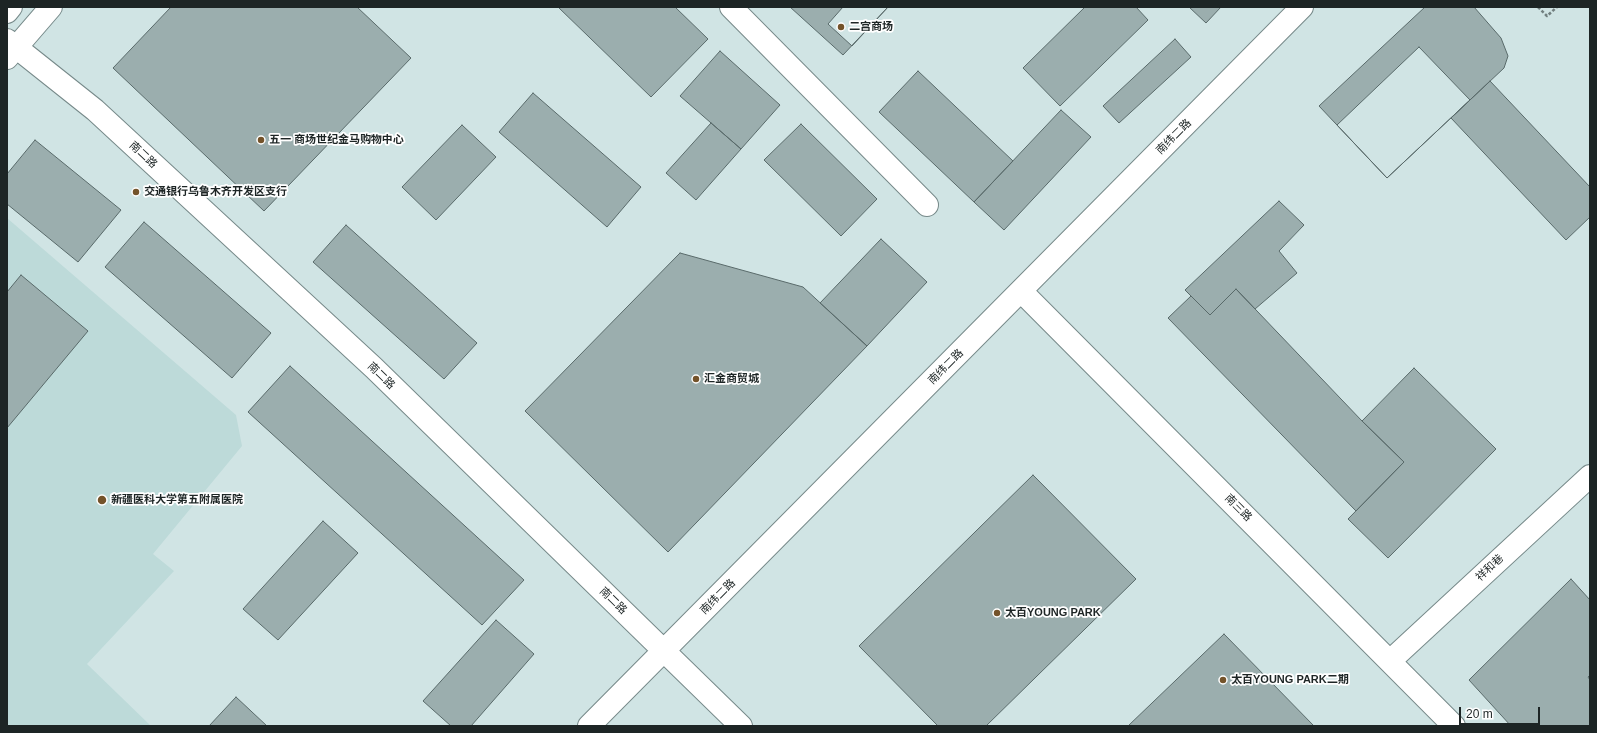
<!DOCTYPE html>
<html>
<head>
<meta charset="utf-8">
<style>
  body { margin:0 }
  #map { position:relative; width:1597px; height:733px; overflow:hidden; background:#d0e4e4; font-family:Helvetica,sans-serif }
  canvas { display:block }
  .frame { position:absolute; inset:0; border:8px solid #1d2525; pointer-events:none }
  .scale { position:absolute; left:1459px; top:707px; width:81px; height:18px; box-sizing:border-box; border:2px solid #1d2525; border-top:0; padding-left:5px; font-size:12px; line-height:14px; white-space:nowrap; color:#1d2525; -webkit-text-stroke:3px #fff; paint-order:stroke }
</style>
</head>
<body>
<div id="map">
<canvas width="1597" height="733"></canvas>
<div class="frame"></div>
<div class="scale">20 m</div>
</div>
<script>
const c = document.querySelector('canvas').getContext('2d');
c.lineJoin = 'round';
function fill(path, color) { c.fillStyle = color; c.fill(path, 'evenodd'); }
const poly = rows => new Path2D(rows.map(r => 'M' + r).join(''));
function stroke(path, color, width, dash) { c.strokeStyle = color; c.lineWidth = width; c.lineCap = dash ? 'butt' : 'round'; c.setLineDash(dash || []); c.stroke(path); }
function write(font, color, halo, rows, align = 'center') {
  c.font = font + ' Helvetica,"Noto Sans SC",sans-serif'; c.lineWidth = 3.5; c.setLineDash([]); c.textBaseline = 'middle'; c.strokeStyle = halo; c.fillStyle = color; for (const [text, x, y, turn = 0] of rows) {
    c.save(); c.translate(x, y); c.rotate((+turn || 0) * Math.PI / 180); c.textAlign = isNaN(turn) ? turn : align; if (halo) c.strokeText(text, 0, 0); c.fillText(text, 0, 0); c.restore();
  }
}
const built = poly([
  [7,218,236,415,242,446,153,554,174,571,87,664,151,726,7,726]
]);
const building = poly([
  [171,7,357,7,411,58,264,211,113,68,171,7],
  [558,7,675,7,708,39,651,97,558,7],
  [790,7,888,7,843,55,790,7],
  [843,7,888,7,852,46,828,24,843,7],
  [1085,7,1136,7,1148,20,1060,106,1023,68,1085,7],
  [1189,7,1221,7,1206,23,1189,7],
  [1425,7,1474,7,1501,38,1508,56,1504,68,1387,178,1319,106,1425,7],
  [1175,39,1191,57,1119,123,1103,106,1175,39],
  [1419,47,1470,100,1387,178,1337,125,1419,47],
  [720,51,780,105,741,149,680,96,720,51],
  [918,71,1013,161,974,202,879,112,918,71],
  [1490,81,1590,187,1590,217,1566,240,1451,118,1490,81],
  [533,93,641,187,607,227,499,132,533,93],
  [1061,110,1091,137,1004,230,974,202,1061,110],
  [711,123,741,149,696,200,666,173,711,123],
  [801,124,877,199,841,236,764,160,801,124],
  [462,125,496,157,436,220,402,187,462,125],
  [35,140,121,210,78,262,7,204,7,174,35,140],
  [1279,201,1304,225,1279,251,1297,273,1255,309,1236,289,1210,315,1185,290,1279,201],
  [144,222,271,333,232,378,105,267,144,222],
  [346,225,477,343,444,379,313,262,346,225],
  [881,239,927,282,867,346,820,303,881,239],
  [680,253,803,287,867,346,668,552,525,411,680,253],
  [21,275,88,331,7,428,7,292,21,275],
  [1236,289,1362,421,1404,462,1356,511,1168,318,1191,296,1210,315,1236,289],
  [290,366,524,580,482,625,248,412,290,366],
  [1414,368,1496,449,1388,558,1348,519,1404,462,1362,421,1414,368],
  [1033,475,1136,579,986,726,938,726,859,646,1033,475],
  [323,521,358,553,278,640,243,609,323,521],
  [1571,579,1590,600,1590,675,1588,677,1590,680,1590,726,1511,726,1469,680,1571,579],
  [496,620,534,654,471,726,451,726,423,701,496,620],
  [1224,634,1314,726,1128,726,1224,634],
  [236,697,267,726,209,726,236,697]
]);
const path = poly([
  [1538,7,1547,16,1557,7]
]);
const minor = poly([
  [731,7,927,205],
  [7,40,95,110,374,368,741,726],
  [7,58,51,7],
  [1021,291,1454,726],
  [1390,661,1590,476],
  [589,726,1302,7]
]);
const major = poly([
  [7,12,11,7]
]);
const markers = [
  [841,27,4,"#74532a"],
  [261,140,4,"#74532a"],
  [136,192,4,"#74532a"],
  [696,379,4,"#74532a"],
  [102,500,5,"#74532a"],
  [997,613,4,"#74532a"],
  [1223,680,4,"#74532a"]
];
const poiNames = [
  ["二宫商场",849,27],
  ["五一 商场世纪金马购物中心",269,140],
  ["交通银行乌鲁木齐开发区支行",144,192],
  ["汇金商贸城",704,379],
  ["新疆医科大学第五附属医院",111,500],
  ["太百YOUNG PARK",1005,613],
  ["太百YOUNG PARK二期",1231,680]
];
const streetNames = [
  ["南纬二路",1174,137,-45],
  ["南二路",143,155,43],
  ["南纬二路",946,367,-45],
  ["南二路",381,376,44],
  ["南三路",1238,508,45],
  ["祥和巷",1490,568,-43],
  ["南纬二路",718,597,-45],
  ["南二路",613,601,44]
];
fill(built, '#bddad9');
fill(building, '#9baeae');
stroke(building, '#596a6a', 1);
stroke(minor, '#768989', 24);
stroke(major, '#768989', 24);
stroke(path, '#717f7f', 2.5, [3, 2]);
stroke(minor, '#fff', 22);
stroke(major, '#fff', 22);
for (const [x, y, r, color] of markers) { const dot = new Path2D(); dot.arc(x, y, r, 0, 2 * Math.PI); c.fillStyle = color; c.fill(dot); stroke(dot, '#fff', 1.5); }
write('bold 11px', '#1d2525', '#fff', poiNames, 'left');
write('11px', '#1d2525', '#fff', streetNames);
</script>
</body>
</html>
